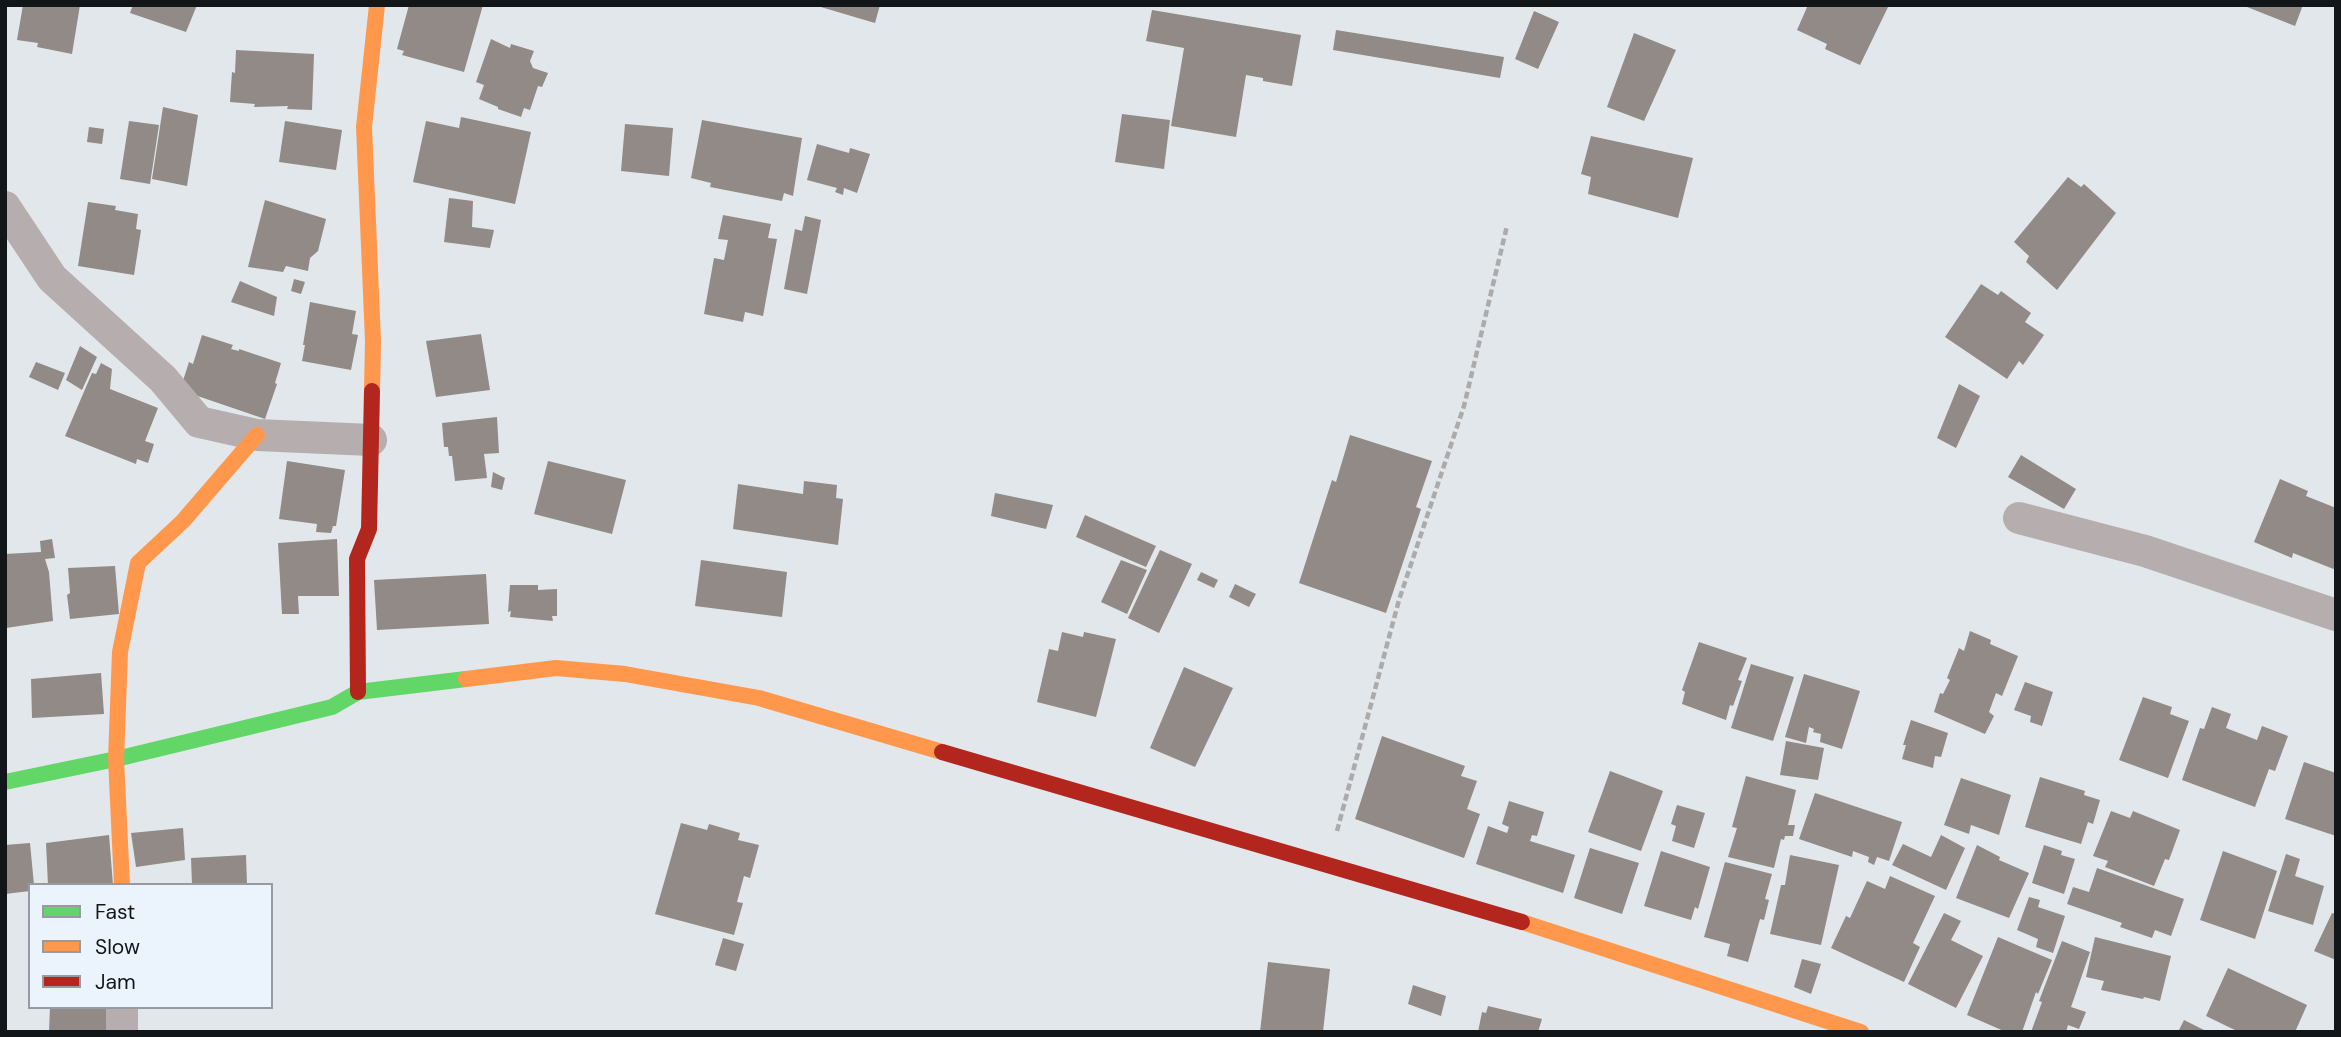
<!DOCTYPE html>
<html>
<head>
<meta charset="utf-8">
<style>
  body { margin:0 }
  #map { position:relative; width:2341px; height:1037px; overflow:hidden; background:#e2e7eb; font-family:"DM Sans",sans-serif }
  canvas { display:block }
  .frame { position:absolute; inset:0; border:7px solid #131619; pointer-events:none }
  .legend { position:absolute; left:28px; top:883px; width:245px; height:126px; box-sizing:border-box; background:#ebf4fc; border:2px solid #959ba1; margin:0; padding:9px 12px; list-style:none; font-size:21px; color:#131619 }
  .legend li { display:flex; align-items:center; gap:14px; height:35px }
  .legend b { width:35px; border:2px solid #959ba1 }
</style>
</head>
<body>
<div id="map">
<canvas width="2341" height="1037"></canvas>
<div class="frame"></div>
<ul class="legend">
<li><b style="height:9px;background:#63d668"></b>Fast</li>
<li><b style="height:9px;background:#ff974d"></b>Slow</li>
<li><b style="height:9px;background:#b3261e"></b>Jam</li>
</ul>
</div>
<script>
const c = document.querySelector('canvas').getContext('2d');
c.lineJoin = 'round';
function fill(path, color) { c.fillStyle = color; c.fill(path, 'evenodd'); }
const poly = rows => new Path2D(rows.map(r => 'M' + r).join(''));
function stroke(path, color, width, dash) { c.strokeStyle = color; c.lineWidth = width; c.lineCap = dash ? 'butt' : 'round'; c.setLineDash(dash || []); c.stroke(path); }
const building = poly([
  [23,5,80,5,72,54,37,47,38,43,17,40],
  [133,5,197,5,186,32,130,13],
  [409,5,483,5,464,72,402,55,404,51,397,49],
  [814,5,880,5,875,23],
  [1808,5,1814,6,1889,5,1860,65,1825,49,1827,44,1797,30],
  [2242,5,2303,5,2295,26],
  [1152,10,1301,35,1292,86,1263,81,1263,78,1246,75,1236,137,1171,126,1184,48,1146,41],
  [1534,11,1559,22,1538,69,1515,59],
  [1336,30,1504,57,1500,78,1333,50],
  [1634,33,1676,50,1644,121,1607,107],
  [491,39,510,48,511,44,534,51,530,61,533,68,548,73,542,87,538,86,530,110,524,108,521,117,498,109,498,107,479,99,484,85,476,82],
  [236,50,314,54,312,110,287,109,288,106,254,107,255,104,230,102,232,72,235,73],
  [163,107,198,115,187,186,152,179],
  [1122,114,1170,120,1164,169,1115,162],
  [461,117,531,132,515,204,413,182,426,121,459,128],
  [702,120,802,138,793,196,784,193,782,201,710,187,711,183,691,178],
  [129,121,159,125,150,184,120,179],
  [285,121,342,130,336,170,279,162],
  [625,124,673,128,669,176,621,171],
  [89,127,104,129,102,144,87,142],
  [1591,136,1693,158,1678,218,1588,194,1591,177,1581,174],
  [817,144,849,153,850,148,870,154,857,193,844,188,843,195,835,192,837,188,807,180],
  [2068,177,2081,187,2084,184,2116,213,2057,290,2026,262,2029,256,2014,242],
  [449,198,473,201,472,227,494,230,490,248,444,242],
  [265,200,326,219,318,251,310,258,308,271,286,266,283,272,248,267],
  [88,202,116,206,115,210,138,214,136,229,141,230,134,275,78,266],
  [723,215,771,224,768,238,777,239,763,316,745,312,743,322,704,314,714,258,724,260,728,240,718,239],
  [805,216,821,220,807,294,784,289,795,229,802,231],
  [294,279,305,282,301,294,291,291],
  [240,281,277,297,274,316,231,302],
  [1981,284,1998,295,2001,291,2031,313,2025,322,2044,335,2023,365,2019,361,2007,379,1945,337],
  [310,302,356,311,352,334,358,335,351,370,302,361,305,345,303,345],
  [481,334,490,390,436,397,426,341],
  [202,335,233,345,231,349,239,351,239,349,281,363,275,383,277,384,265,419,180,390,189,362,193,364],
  [80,346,97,357,82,390,66,380],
  [36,362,65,373,58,390,29,377],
  [101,363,112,369,110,389,158,408,145,441,154,444,148,463,137,459,136,464,65,436,92,373,96,374],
  [1959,384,1980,396,1956,448,1937,438],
  [497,417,499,453,484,454,487,478,455,481,452,456,449,456,448,447,444,447,442,423],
  [1350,435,1432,461,1416,507,1421,509,1386,613,1299,583,1332,480,1336,482],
  [2021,455,2076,489,2064,509,2008,477],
  [287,461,345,470,336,526,333,526,331,533,316,532,317,524,279,519],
  [548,461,626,480,612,534,534,514],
  [493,472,505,478,502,490,491,487],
  [2280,479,2308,491,2306,496,2336,508,2336,570,2293,553,2292,558,2254,542],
  [804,481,837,485,836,498,843,499,838,545,733,529,738,484,803,494],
  [995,493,1053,505,1046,529,991,516],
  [1085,515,1156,546,1146,567,1076,537],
  [52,539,55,558,45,559,49,572,53,621,6,628,5,554,41,552,40,541],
  [337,539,339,596,298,596,299,614,282,614,278,543],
  [1160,550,1192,564,1159,633,1128,618],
  [701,560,787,572,782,617,695,606],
  [1121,560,1147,570,1127,614,1101,602],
  [115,566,119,614,70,619,67,595,70,593,68,568],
  [1201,572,1218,580,1214,588,1197,580],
  [486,574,489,624,377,630,374,580],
  [1235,584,1256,594,1249,607,1229,597],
  [510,585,538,585,538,590,557,589,557,616,552,616,553,621,510,617,511,611,508,612],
  [1970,631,1991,640,1990,644,2018,656,2002,696,1996,693,1989,712,1994,716,1985,734,1934,712,1940,693,1943,694,1950,680,1947,678,1959,648,1964,651],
  [1062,632,1083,637,1084,632,1116,639,1096,717,1037,702,1049,649,1058,651],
  [1699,642,1747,658,1738,680,1742,681,1733,706,1730,705,1726,720,1682,704,1685,692,1682,690],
  [1751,664,1794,677,1773,741,1731,728],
  [1184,667,1233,688,1195,767,1150,748],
  [101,673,104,714,32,718,31,679],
  [1804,674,1860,691,1842,749,1820,742,1821,734,1813,732,1814,729,1809,727,1806,743,1785,737],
  [2025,682,2053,692,2042,726,2030,722,2031,716,2014,710],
  [2143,697,2172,707,2170,714,2189,721,2168,778,2119,760],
  [2212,707,2231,714,2226,728,2257,740,2262,726,2288,736,2275,771,2269,769,2255,807,2182,780,2200,728,2204,729],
  [1911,720,1948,733,1941,757,1935,756,1933,768,1902,759,1906,745,1903,745],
  [1382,736,1465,766,1461,776,1477,781,1467,809,1480,814,1464,858,1355,819],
  [1786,741,1824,748,1818,780,1780,775],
  [2304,762,2336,773,2336,836,2285,819],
  [1610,771,1663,791,1641,851,1588,832],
  [1746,776,1796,790,1788,825,1795,825,1793,836,1785,836,1784,840,1781,839,1774,868,1728,857,1737,828,1732,827],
  [2040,777,2085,791,2084,795,2100,800,2093,824,2088,822,2081,844,2025,827],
  [1961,778,2011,795,1999,835,1971,825,1969,834,1944,825],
  [1815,793,1902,822,1889,861,1877,857,1874,865,1868,862,1869,857,1853,851,1852,857,1799,839],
  [1509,801,1544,812,1537,836,1532,835,1530,841,1575,855,1563,893,1476,864,1488,826,1507,833,1509,827,1502,824],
  [1677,805,1705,813,1694,848,1672,841,1676,826,1671,824],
  [2111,811,2130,818,2133,811,2180,830,2169,860,2165,859,2154,886,2105,867,2108,861,2093,856],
  [681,823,707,830,709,824,740,833,738,840,759,845,750,878,744,876,737,902,743,903,734,935,655,914],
  [183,828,185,860,136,867,131,833],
  [109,835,113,885,48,885,46,843],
  [1941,835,1965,848,1946,890,1892,865,1903,844,1931,857],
  [30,843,34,885,30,885,30,891,5,894,5,845],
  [1977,845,2000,857,1999,860,2029,873,2009,918,1956,898],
  [2044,845,2062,851,2061,855,2075,859,2064,894,2032,883],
  [1590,848,1639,863,1622,914,1574,898],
  [1661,851,1710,867,1698,909,1695,907,1691,920,1644,906],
  [2223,851,2277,871,2255,939,2200,920],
  [2286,854,2300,859,2295,876,2324,886,2313,925,2268,911],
  [246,855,247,885,192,885,191,858],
  [1790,855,1839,865,1821,945,1770,934,1781,885,1785,885],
  [1725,862,1772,874,1765,899,1769,900,1764,920,1760,919,1748,962,1727,956,1730,944,1704,937],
  [2097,868,2184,899,2171,936,2155,930,2152,938,2120,927,2122,923,2067,904,2073,887,2089,892],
  [1890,876,1935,896,1913,943,1920,947,1904,982,1831,948,1846,916,1850,918,1867,881,1885,889],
  [2029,897,2040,900,2038,907,2065,916,2053,953,2036,947,2038,939,2017,930],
  [1944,913,1961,921,1951,940,1983,956,1956,1008,1908,984],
  [2332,913,2336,914,2336,960,2314,951],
  [1998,937,2052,960,2038,994,2036,992,2022,1032,2006,1032,1967,1015],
  [2095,937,2171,956,2160,1001,2144,997,2143,999,2101,990,2104,981,2086,977],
  [723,938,744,944,736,971,715,965],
  [2062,941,2090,952,2071,1007,2086,1012,2079,1029,2068,1025,2066,1032,2031,1032,2042,1002,2039,1001],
  [1802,959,1821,964,1811,994,1794,987],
  [1268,962,1330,969,1323,1032,1260,1032],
  [2228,968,2307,1005,2295,1032,2239,1032,2206,1016],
  [1413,985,1446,996,1441,1016,1408,1004],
  [1488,1006,1542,1019,1538,1032,1478,1032,1482,1012,1486,1013],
  [50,1007,118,1007,118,1032,49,1032],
  [2184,1020,2208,1032,2178,1032]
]);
const path = poly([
  [1337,831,1399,600,1464,406,1507,226]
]);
const street = poly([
  [5,207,52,278,163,379,199,422,257,435,371,440],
  [2019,518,2145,551,2336,615],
  [122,1007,122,1032]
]);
const fast = poly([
  [5,782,116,759,332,707,358,692,466,679]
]);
const slow = poly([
  [372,391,373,341,364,127,377,5],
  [466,679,556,668,625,674,759,698,942,752],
  [122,885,116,759,120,652,138,563,183,521,257,435],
  [1522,922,1861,1032]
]);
const jam = poly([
  [358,692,357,559,369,529,372,391],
  [942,752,1522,922]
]);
fill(building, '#918a86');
stroke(path, '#acabab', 4.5, [7, 3.5]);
stroke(street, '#b6adae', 32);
stroke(fast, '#63d668', 16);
stroke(slow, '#ff974d', 16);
stroke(jam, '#b3261e', 16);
</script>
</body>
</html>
